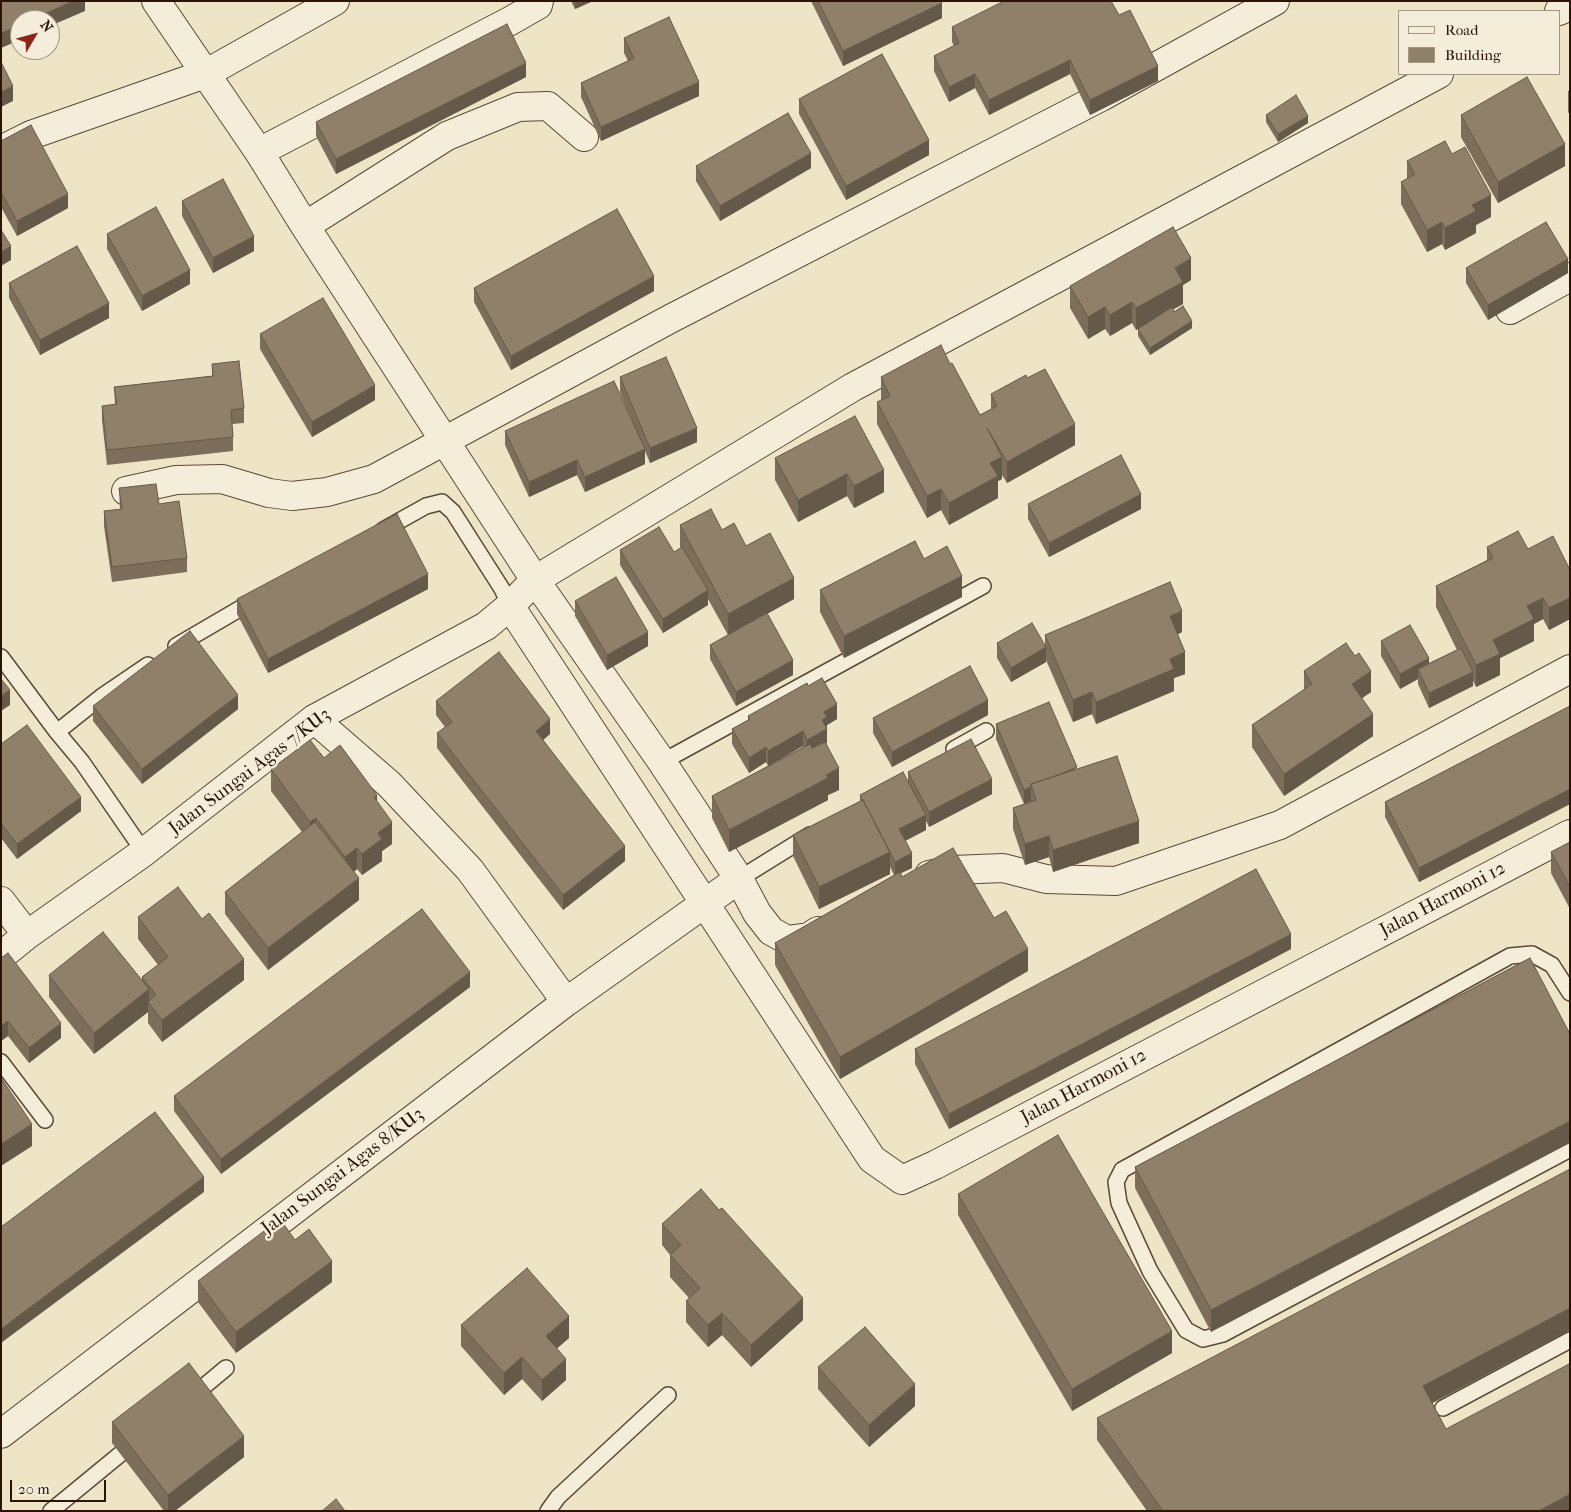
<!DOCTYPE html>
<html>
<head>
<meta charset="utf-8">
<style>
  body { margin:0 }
  #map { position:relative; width:1571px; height:1512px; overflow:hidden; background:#eee4c6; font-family:"IM FELL French Canon",serif }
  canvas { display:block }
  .frame { position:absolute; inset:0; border:2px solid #2b1406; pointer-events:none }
  .legend { position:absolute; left:1398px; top:10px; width:162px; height:65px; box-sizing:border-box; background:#f4edda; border:1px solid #a49685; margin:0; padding:6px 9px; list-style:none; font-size:15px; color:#2b1406 }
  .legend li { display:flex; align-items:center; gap:10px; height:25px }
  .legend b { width:25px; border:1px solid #a49685 }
  .north { position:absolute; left:10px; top:10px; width:50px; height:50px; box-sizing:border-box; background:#f4edda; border:1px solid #a49685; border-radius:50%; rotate:53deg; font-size:14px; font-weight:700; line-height:20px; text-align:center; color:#2b1406 }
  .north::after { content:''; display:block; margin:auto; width:18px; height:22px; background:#8f2418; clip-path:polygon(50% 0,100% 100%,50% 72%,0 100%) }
  .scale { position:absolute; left:10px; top:1480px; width:96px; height:22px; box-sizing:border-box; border:2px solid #2b1406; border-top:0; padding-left:6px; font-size:15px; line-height:18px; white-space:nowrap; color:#2b1406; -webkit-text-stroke:4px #f4edda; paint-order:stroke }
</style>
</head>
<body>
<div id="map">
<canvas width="1571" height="1512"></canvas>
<div class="frame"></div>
<ul class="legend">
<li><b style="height:6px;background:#f4edda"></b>Road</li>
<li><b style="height:14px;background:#90806a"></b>Building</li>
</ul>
<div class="north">N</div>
<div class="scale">20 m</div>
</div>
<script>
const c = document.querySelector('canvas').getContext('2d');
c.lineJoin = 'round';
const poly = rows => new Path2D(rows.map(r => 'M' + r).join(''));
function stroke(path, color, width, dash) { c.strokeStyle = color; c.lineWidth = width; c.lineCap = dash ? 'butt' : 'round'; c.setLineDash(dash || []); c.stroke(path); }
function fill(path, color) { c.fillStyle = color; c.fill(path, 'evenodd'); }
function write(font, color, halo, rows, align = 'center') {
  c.font = font + ' "IM FELL French Canon",serif'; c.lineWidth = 5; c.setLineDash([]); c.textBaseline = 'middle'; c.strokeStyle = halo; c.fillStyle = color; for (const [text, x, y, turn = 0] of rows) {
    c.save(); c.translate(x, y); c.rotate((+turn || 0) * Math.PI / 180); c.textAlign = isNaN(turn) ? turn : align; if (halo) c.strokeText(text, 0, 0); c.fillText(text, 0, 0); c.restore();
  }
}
const lane = poly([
  [383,530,426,506,442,502,453,512,502,589,510,606],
  [176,646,253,601],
  [1,657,57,732,82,762,144,852],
  [57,732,101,697,148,665],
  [954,749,986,731],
  [662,762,983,586],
  [739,879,810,835],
  [1570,993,1552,965,1532,954,1510,956,1122,1170,1116,1182,1119,1203,1150,1271,1186,1330,1203,1339,1223,1334,1570,1149],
  [1,1062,45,1120],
  [190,1398,226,1368],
  [1443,1408,1570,1340],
  [51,1511,135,1442],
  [548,1511,558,1497,668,1395]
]);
const street = poly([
  [1559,11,1570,6],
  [1,150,31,135,205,74,335,1],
  [259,152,510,21,538,5,539,1],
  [305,226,447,136,518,107,548,106,584,137],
  [1510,310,1570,277],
  [126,491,176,480,222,479,269,493,292,496,327,492,374,479,670,319,1101,97,1275,1],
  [510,606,872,1159,902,1180,935,1165,1570,834],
  [314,719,389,784,470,870,566,1002],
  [929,875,953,870,1003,868,1046,879,1116,881,1280,825,1570,669],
  [1,901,27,935],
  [818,931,809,937,787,940,771,931,757,913,739,879,662,762,535,580,853,387,1439,74],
  [1,956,27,935,144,852,314,719,486,626,510,606,535,580,305,226,259,152,156,1],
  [1,1434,566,1002,739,879]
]);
const wall = poly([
  [571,1,593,1,575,9],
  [811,1,941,1,942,18,843,66],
  [1119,15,1158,81,1090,115,1070,74,989,115,975,88,949,102,934,71,934,56,954,46,952,42,952,27],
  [624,38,699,96,601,141,581,97,581,83,628,61,624,53],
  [526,77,336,174,316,136,316,122],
  [1570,90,1570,115,1568,112,1568,91],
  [799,99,929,155,846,200,799,114],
  [1266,115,1308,123,1278,142,1266,122],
  [1461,115,1565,166,1498,203,1461,137],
  [1,141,68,208,17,236,1,207],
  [1452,154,1491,217,1476,225,1476,233,1445,250,1442,244,1427,252,1401,204,1401,182,1407,179,1407,161],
  [696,166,811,168,720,221,696,181],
  [182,201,254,251,213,273,182,216],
  [107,234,190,284,142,311,107,249],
  [1466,268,1568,273,1488,320,1466,283],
  [1191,280,1183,285,1183,304,1173,309,1174,312,1192,328,1150,355,1138,336,1138,329,1141,327,1136,330,1132,323,1110,336,1105,329,1088,339,1070,308,1070,286],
  [9,283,109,318,40,355,9,298],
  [474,288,654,291,511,370,474,302],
  [260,334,375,400,312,437,260,349],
  [212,364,244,408,244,423,232,424,233,437,233,451,107,465,102,420,102,406,115,405,114,387,212,376],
  [950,364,980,415,991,409,991,394,1075,445,1007,483,1002,475,1002,479,998,481,998,498,949,525,941,510,927,518,877,424,877,402,881,400,881,377],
  [620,377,697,442,650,463,645,451,645,464,585,492,577,475,529,497,505,445,505,431,631,419,620,392],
  [775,458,884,470,884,492,854,508,847,496,798,522,775,480],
  [119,488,159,504,187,558,187,572,112,582,104,526,104,511,120,509],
  [1569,503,1570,503,1570,527,1569,525],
  [1028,504,1141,509,1049,557,1028,519],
  [680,525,722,530,746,546,794,599,767,614,793,675,736,706,710,659,710,645,728,635,708,599,708,605,663,633,620,565,620,550,674,552,681,548,680,547],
  [1487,547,1528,549,1570,570,1570,619,1549,630,1543,619,1534,624,1534,641,1500,658,1500,675,1476,687,1473,681,1473,686,1429,708,1418,684,1418,679,1400,689,1381,656,1381,641,1429,663,1457,650,1436,607,1436,586,1487,560],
  [924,559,962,597,844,658,820,612,820,590],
  [428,589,268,673,237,614,237,599],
  [575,601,648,646,607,670,575,616],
  [1182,632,1178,634,1185,674,1174,678,1174,691,1096,724,1092,714,1073,722,1046,660,1046,662,1011,682,997,658,997,643,1045,645,1045,635],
  [1304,671,1371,692,1362,698,1373,736,1284,796,1252,747,1252,725,1304,690],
  [808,686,837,719,827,725,827,743,826,744,839,790,828,795,828,800,729,852,712,818,712,796,803,747,803,746,768,766,766,762,749,773,732,744,732,729,748,720,748,716],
  [436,701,550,734,543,740,625,861,563,910,437,748,437,733,445,727,436,715],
  [93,706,238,709,142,784,93,721],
  [1570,706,1570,804,1419,882,1385,817,1385,802],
  [988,715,892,767,873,733,873,718],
  [996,724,1077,769,1139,843,1053,872,1049,857,1025,865,1013,829,1013,808,1024,804,996,739],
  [1,744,81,811,17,859,1,838],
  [271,769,377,802,392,844,382,851,382,861,362,875,357,869,354,872,359,900,268,970,225,914,225,892,302,832,271,791],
  [908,772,992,794,929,827,926,821,926,830,905,841,912,868,901,873,902,877,994,918,1028,971,840,1079,775,965,775,943,894,875,890,867,890,874,819,909,793,856,793,835,860,801,860,795,908,781],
  [1570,842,1570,909,1551,873,1551,852],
  [138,917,244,980,162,1042,148,1023,148,1012,94,1054,49,997,49,975,142,981,142,977,158,965,138,939],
  [1291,949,949,1129,915,1064,915,1049],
  [1,958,61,1038,29,1063,8,1036,1,1041],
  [1530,958,1211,1332,1135,1188,1135,1167],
  [470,987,221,1174,174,1111,174,1096],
  [958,1194,1172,1353,1072,1411,958,1215],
  [662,1224,803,1320,751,1367,722,1335,708,1347,686,1322,686,1301,689,1298,670,1277,670,1255,662,1245],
  [295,1240,332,1282,236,1353,198,1302,198,1281],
  [461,1325,569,1338,557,1348,566,1380,542,1401,522,1379,504,1395,461,1346],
  [1570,1330,1432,1403,1446,1429,1570,1511,1147,1511,1097,1440,1097,1418],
  [818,1367,915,1406,869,1447,818,1389],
  [112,1422,244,1457,175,1511,164,1511,112,1443]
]);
const shadedWall = poly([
  [73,1,85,1,85,11,50,26,50,20,31,20],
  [575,1,593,1,575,9],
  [942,3,942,18,843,66,843,51],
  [20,25,20,40,1,48,1,33],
  [1070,60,1070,74,989,115,989,100],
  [526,63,526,77,336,174,336,159],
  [1158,66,1158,81,1090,115,1090,100],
  [975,74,975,88,949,102,949,87],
  [699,82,699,96,601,141,601,127],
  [13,86,13,101,1,107,1,92],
  [1308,116,1308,123,1278,142,1278,134],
  [929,140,929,155,846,200,846,186],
  [1565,144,1565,166,1498,203,1498,182],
  [811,153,811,168,720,221,720,206],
  [68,194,68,208,17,236,17,221],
  [1491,195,1491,217,1476,225,1476,233,1445,250,1445,228,1472,205],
  [1442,222,1442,244,1427,252,1427,230],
  [254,236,254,251,213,273,213,258],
  [11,246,11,260,1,266,1,252],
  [1191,258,1191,280,1183,285,1183,304,1136,330,1136,308,1175,268],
  [1568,259,1568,273,1488,320,1488,305],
  [190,270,190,284,142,311,142,296],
  [654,276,654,291,511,370,511,356],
  [1132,302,1132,323,1110,336,1110,315],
  [109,303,109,318,40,355,40,340],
  [1105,307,1105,329,1088,339,1088,317],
  [1192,321,1192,328,1150,355,1150,348],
  [375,385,375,400,312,437,312,422],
  [1075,424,1075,445,1007,483,1007,462],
  [697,428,697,442,650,463,650,448],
  [645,449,645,464,585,492,585,477],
  [1002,457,1002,479,998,481,998,498,949,525,949,503,990,463],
  [577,460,577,475,529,497,529,482],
  [884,470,884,492,854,508,854,486],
  [847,474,847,496,798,522,798,500],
  [941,489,941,510,927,518,927,496],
  [1141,494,1141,509,1049,557,1049,543],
  [428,574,428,589,268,673,268,659],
  [962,576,962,597,844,658,844,636],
  [794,578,794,599,728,635,728,614],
  [708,590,708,605,663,633,663,619],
  [1543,598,1543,619,1534,624,1534,641,1500,658,1500,675,1476,687,1476,665,1493,640,1527,606],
  [1570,598,1570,619,1549,630,1549,608],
  [1182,611,1182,632,1170,638,1170,616],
  [648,632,648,646,607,670,607,655],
  [1046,647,1046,662,1011,682,1011,668],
  [1185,652,1185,674,1174,678,1174,691,1096,724,1096,702,1170,659],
  [1429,658,1429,672,1418,669,1418,679,1400,689,1400,674],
  [793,660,793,675,736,706,736,692],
  [1371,671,1371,692,1352,705,1352,684],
  [1473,672,1473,686,1429,708,1429,693],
  [10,690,10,705,1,711,1,696],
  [1092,692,1092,714,1073,722,1073,700],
  [238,695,238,709,142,784,142,769],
  [988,700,988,715,892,767,892,752],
  [837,704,837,719,827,725,827,743,807,754,807,740,822,720,824,712],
  [1373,714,1373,736,1284,796,1284,774],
  [550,719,550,734,536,746,536,731],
  [803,731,803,746,768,766,768,751],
  [766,747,766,762,749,773,749,758],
  [839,768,839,790,828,795,828,800,729,852,729,830],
  [992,779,992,794,929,827,929,812],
  [1031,787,1031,801,1024,804,1024,790],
  [1570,789,1570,804,1419,882,1419,868],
  [377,795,377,816,374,797],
  [81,797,81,811,17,859,17,844],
  [926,815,926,830,899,844,899,829],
  [316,818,316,839,310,843,310,822],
  [1139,821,1139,843,1053,872,1053,850],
  [392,822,392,844,382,851,382,861,362,875,362,854,378,833],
  [1049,836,1049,857,1025,865,1025,844],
  [625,846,625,861,563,910,563,895],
  [357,848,357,869,345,878,345,857],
  [890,852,890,874,819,909,819,887],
  [912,853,912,868,895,876,895,862],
  [359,878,359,900,268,970,268,948],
  [1291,934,1291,949,949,1129,949,1114],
  [1028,949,1028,971,840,1079,840,1057],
  [244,959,244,980,162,1042,162,1020],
  [470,972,470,987,221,1174,221,1159],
  [149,989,149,1003,148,1002,148,1012,94,1054,94,1033],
  [8,1021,8,1036,1,1041,1,1026],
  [61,1023,61,1038,29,1063,29,1048],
  [1570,1121,1570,1143,1211,1332,1211,1310],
  [32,1124,32,1146,1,1166,1,1144],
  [204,1177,204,1192,1,1343,1,1329],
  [332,1261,332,1282,236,1353,236,1332],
  [803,1298,803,1320,751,1367,751,1345],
  [1570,1308,1570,1330,1423,1408,1423,1386],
  [722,1313,722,1335,708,1347,708,1325],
  [569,1316,569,1338,546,1358,546,1336],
  [1172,1331,1172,1353,1072,1411,1072,1389],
  [522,1357,522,1379,504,1395,504,1373],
  [566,1359,566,1380,542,1401,542,1380],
  [915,1384,915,1406,869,1447,869,1425],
  [244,1436,244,1457,175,1511,168,1511,168,1495],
  [1570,1494,1570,1511,1539,1511]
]);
const building = poly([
  [1,1,73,1,31,20,20,20,20,25,1,33,1,1],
  [818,1,941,1,942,3,843,51,818,1],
  [1004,1,1111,1,1119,15,1130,10,1158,66,1090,100,1070,60,989,100,975,74,949,87,934,56,959,43,952,27,1004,1],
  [669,17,699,82,601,127,581,83,634,58,624,38,669,17],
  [507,24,526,63,336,159,316,122,507,24],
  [882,54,929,140,846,186,799,99,882,54],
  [1,62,13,86,1,92,1,62],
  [1527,77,1565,144,1498,182,1461,115,1527,77],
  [1296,95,1308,116,1278,134,1266,115,1296,95],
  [788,113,811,153,720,206,696,166,788,113],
  [31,125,68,194,17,221,1,192,1,141,31,125],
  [1445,141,1452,154,1465,147,1491,195,1472,205,1476,211,1445,228,1442,222,1427,230,1401,182,1415,174,1407,161,1445,141],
  [223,179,254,236,213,258,182,201,223,179],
  [156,207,190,270,142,296,107,234,156,207],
  [617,209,654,276,511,356,474,288,617,209],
  [1546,222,1568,259,1488,305,1466,268,1546,222],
  [1173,227,1191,258,1175,268,1183,282,1136,308,1132,302,1110,315,1105,307,1088,317,1070,286,1173,227],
  [1,230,11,246,1,252,1,230],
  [77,246,109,303,40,340,9,283,77,246],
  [323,298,375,385,312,422,260,334,323,298],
  [1183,306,1192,321,1150,348,1138,329,1172,307,1174,312,1183,306],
  [941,345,950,364,952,363,980,415,997,406,991,394,1026,375,1027,378,1045,369,1075,424,1007,462,987,428,1002,457,990,463,998,476,949,503,941,489,927,496,877,402,890,396,881,377,941,345],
  [666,357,697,428,650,448,620,377,666,357],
  [239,361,244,408,231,410,233,437,107,450,102,406,117,404,114,387,213,376,212,364,239,361],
  [614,381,645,449,585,477,577,460,529,482,505,431,614,381],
  [855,416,884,470,854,486,847,474,798,500,775,458,855,416],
  [1121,455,1141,494,1049,543,1028,504,1121,455],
  [156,484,159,504,179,501,187,558,112,567,104,511,122,509,119,488,156,484],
  [711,509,722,530,734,523,746,546,770,533,794,578,728,614,680,525,711,509],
  [397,514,428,574,268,659,237,599,397,514],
  [659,527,674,552,682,547,708,590,663,619,620,550,659,527],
  [1518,531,1528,549,1553,536,1570,570,1570,598,1549,608,1543,598,1527,606,1534,619,1493,640,1500,654,1476,665,1436,586,1493,558,1487,547,1518,531],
  [915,541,924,559,947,546,962,576,844,636,820,590,915,541],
  [616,577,648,632,607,655,575,601,616,577],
  [1170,582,1182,611,1170,616,1185,652,1170,659,1174,669,1096,702,1092,692,1073,700,1045,635,1170,582],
  [767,613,793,660,736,692,710,645,767,613],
  [1032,623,1046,647,1011,668,997,643,1032,623],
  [1410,625,1429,658,1400,674,1381,641,1410,625],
  [190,631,238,695,142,769,93,706,190,631],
  [1346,643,1355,656,1359,653,1371,671,1352,684,1373,714,1284,774,1252,725,1312,684,1304,671,1346,643],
  [1461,648,1473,672,1429,693,1418,669,1461,648],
  [499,652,550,719,536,731,625,846,563,895,437,733,452,722,436,701,499,652],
  [970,666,988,700,892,752,873,718,970,666],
  [822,678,837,704,824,712,827,717,822,720,827,729,807,740,803,731,768,751,766,747,749,758,732,729,750,719,748,716,807,683,808,686,822,678],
  [1,679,10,690,1,696,1,679],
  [1049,702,1077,767,1058,775,1031,784,1031,787,1024,790,996,724,1049,702],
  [1570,706,1570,789,1419,868,1385,802,1570,706],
  [27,725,81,797,17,844,1,823,1,744,27,725],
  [971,739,992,779,929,812,908,772,971,739],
  [310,740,324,758,340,745,377,795,374,797,392,822,378,833,382,839,362,854,357,848,345,857,316,818,310,822,271,769,310,740],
  [825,742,839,768,826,775,828,778,729,830,712,796,810,744,812,748,825,742],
  [1117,756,1139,821,1053,850,1049,836,1025,844,1013,808,1036,800,1031,784,1117,756],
  [903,772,926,815,899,829,912,853,895,862,863,800,862,800,860,795,903,772],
  [863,800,890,852,819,887,793,835,863,800],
  [315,822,359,878,268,948,225,892,315,822],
  [1570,842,1570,887,1551,852,1570,842],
  [953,848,994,918,1006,911,1028,949,840,1057,775,943,900,872,902,877,953,848],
  [1256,869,1291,934,949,1114,915,1049,1256,869],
  [178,887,202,919,209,913,244,959,162,1020,148,1002,156,995,142,977,168,957,138,917,178,887],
  [422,909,470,972,221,1159,174,1096,422,909],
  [103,932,149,989,94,1033,49,975,103,932],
  [8,953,61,1023,29,1048,8,1021,1,1026,1,958,8,953],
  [1530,958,1570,1034,1570,1121,1211,1310,1135,1167,1530,958],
  [1,1078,32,1124,1,1144,1,1078],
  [155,1112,204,1177,1,1329,1,1227,155,1112],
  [1058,1135,1172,1331,1072,1389,958,1194,1058,1135],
  [1570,1169,1570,1308,1423,1386,1446,1429,1569,1364,1570,1367,1570,1494,1539,1511,1163,1511,1097,1418,1570,1169],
  [701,1189,719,1210,722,1208,803,1298,751,1345,722,1313,708,1325,686,1301,700,1288,670,1255,681,1245,662,1224,701,1189],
  [280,1219,295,1240,309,1229,332,1261,236,1332,198,1281,280,1219],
  [527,1268,569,1316,546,1336,566,1359,542,1380,522,1357,504,1373,461,1325,527,1268],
  [865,1327,915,1384,869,1425,818,1367,865,1327],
  [189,1363,244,1436,168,1495,112,1422,189,1363],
  [336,1499,345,1511,322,1511,336,1499]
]);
const streetNames = [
  ["Jalan Sungai Agas 7/KU3",250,772,-37],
  ["Jalan Harmoni 12",1443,900,-28],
  ["Jalan Harmoni 12",1084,1087,-28],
  ["Jalan Sungai Agas 8/KU3",343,1172,-37]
];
stroke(lane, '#5c4836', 18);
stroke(street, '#5c4836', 30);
stroke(lane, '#f4edda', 15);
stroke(street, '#f4edda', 28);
fill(wall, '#7c6e5b');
fill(shadedWall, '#655a4a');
fill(building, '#90806a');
stroke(building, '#655a4a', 1);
write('19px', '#2b1406', '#f4edda', streetNames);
</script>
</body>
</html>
